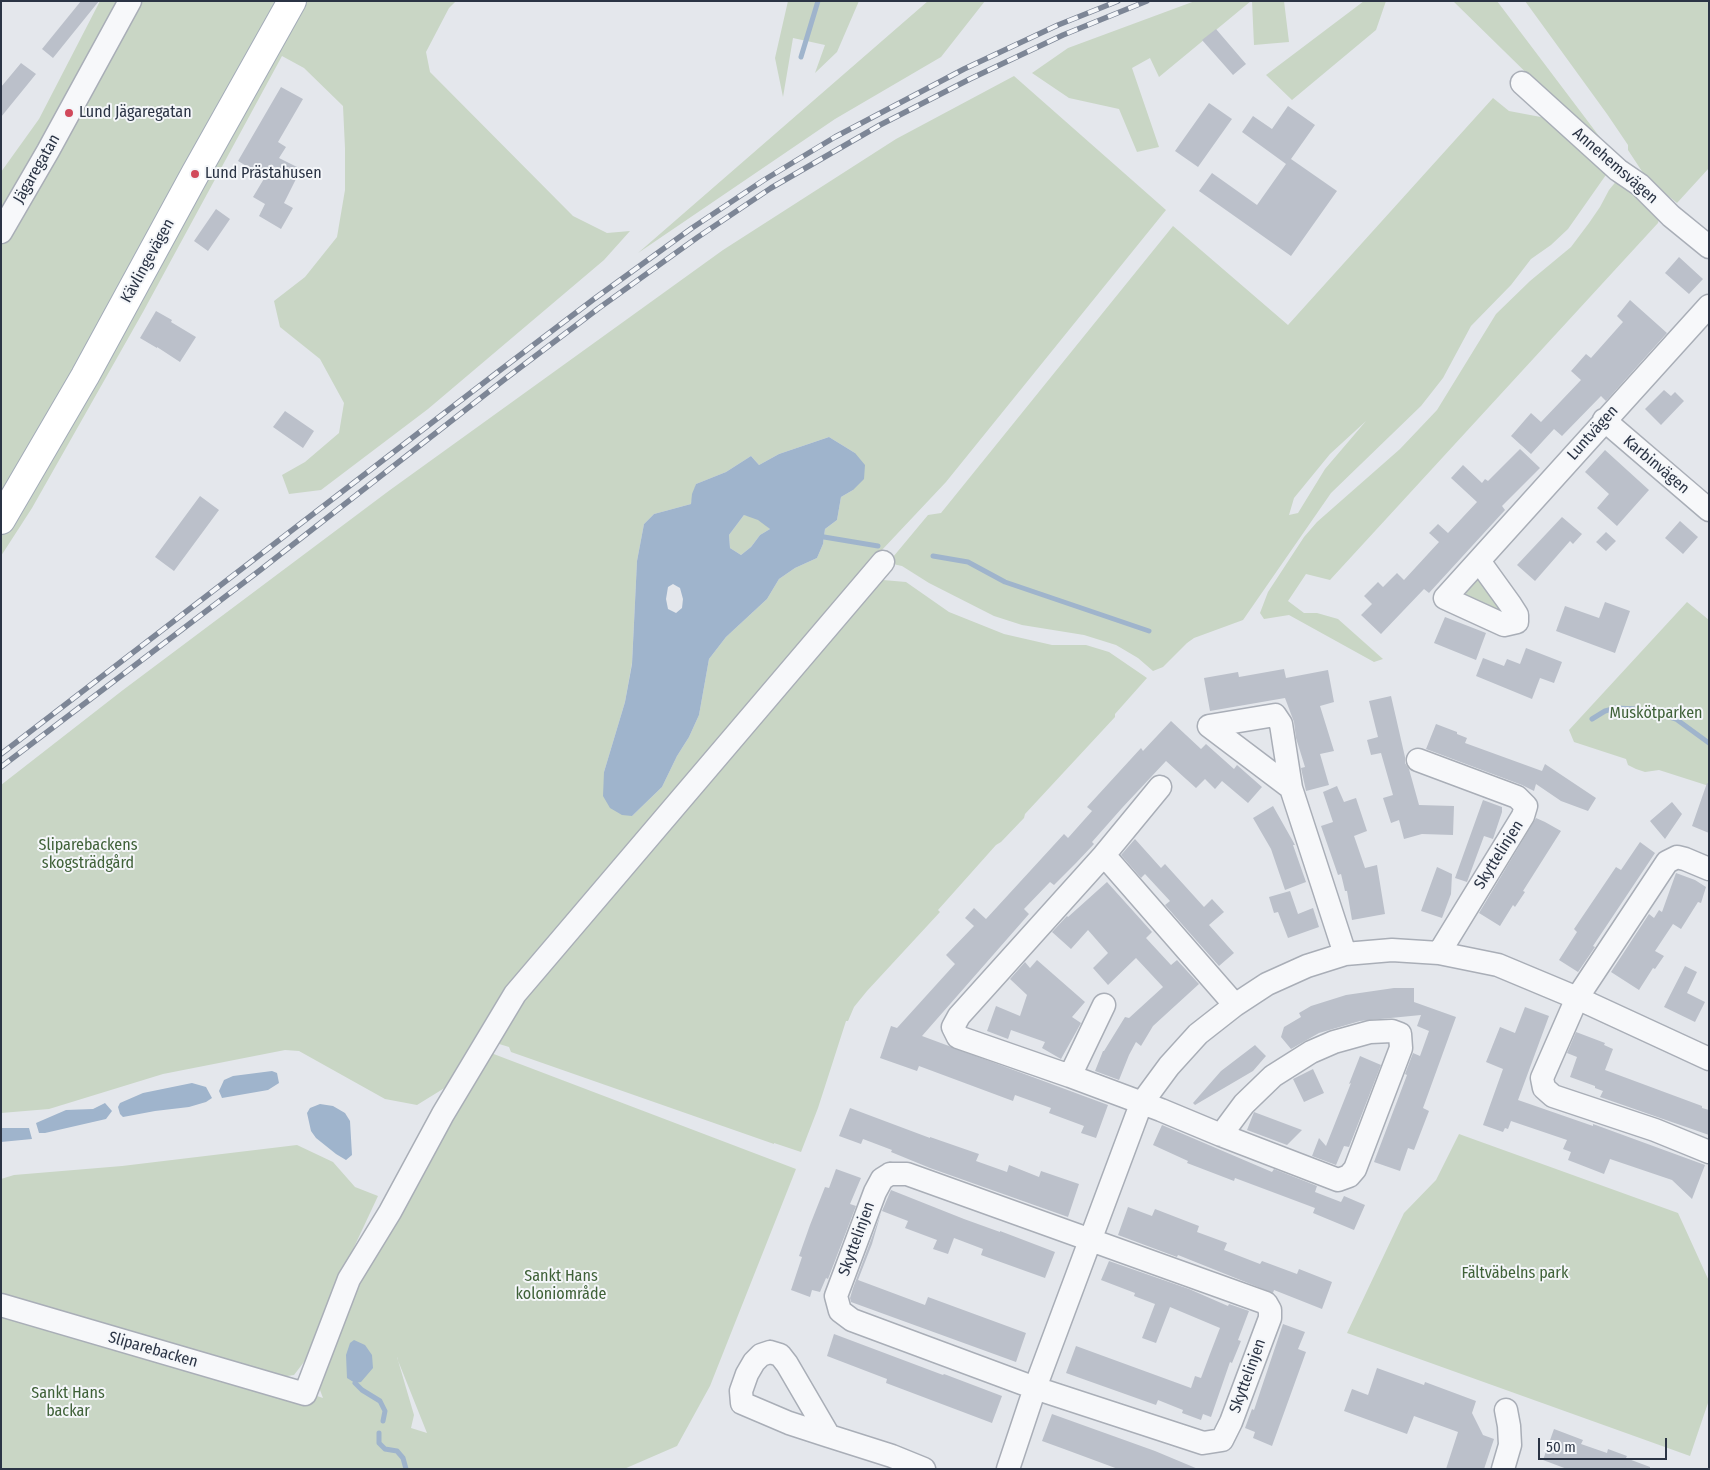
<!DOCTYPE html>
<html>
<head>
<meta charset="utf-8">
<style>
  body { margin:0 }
  #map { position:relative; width:1710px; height:1470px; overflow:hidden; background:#e4e7ec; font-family:"Fira Sans Condensed",sans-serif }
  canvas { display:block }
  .frame { position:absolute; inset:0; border:2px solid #2b3445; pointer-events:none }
  .scale { position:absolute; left:1538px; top:1438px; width:129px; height:22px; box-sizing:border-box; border:2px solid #2b3445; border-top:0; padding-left:6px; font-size:15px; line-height:18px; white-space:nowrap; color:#2b3445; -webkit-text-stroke:4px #f4f6f9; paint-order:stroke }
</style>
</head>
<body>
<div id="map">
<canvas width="1710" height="1470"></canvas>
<div class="frame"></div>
<div class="scale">50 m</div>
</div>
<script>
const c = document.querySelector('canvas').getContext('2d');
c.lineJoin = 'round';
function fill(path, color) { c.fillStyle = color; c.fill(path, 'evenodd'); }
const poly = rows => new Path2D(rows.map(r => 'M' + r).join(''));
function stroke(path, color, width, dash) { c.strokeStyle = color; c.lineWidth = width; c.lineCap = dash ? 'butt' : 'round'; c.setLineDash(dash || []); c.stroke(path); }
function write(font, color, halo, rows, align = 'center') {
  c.font = font + ' "Fira Sans Condensed",sans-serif'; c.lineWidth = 4; c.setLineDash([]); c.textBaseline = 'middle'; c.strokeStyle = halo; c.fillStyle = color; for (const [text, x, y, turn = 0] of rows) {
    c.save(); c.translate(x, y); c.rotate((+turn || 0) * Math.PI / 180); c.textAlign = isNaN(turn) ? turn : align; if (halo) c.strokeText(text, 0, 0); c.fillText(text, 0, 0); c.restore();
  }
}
const green = poly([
  [100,1,456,1,449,8,426,52,430,72,573,216,607,233,630,231,604,260,428,409,321,490,289,494,282,475,305,462,339,433,344,403,320,359,280,327,274,301,305,277,337,237,345,190,345,148,343,106,304,68,282,56,143,312,32,508,1,556,1,172,39,119],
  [788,1,859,1,837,52,815,73,825,45,793,38,783,97,775,58],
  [928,1,985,1,941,57,835,119,638,253],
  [1195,1,1251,1,1159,77,1150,58,1132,68,1159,147,1137,152,1119,109,1069,98,1032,73,1068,48],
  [1252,1,1284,1,1289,42,1254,45],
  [1364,1,1386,1,1376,30,1292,100,1266,75],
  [1453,1,1497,1,1608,148,1603,148],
  [1525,1,1709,1,1709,168,1677,203,1647,179,1628,150,1628,145,1607,114],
  [1014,76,1166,210,946,482,881,551,451,1084,417,1105,385,1099,299,1051,285,1050,163,1074,49,1109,1,1113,1,785,123,690,390,490,723,250,896,139],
  [829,437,855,453,853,490,841,497,837,520,825,529,823,544,817,558,795,568,779,579,767,599,726,637,709,659,699,715,689,737,677,756,662,787,632,816,604,772,625,702,632,663,637,561,644,524,654,514,691,504,696,484,726,472,751,456,759,465,779,454],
  [1493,98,1509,111,1546,118,1608,172,1568,229,1551,245,1531,259,1511,285,1471,326,1443,378,1421,406,1331,493,1243,620,1194,638,1187,643,1163,667,1153,671,1138,658,1116,645,1084,635,1022,625,994,616,929,583,902,566,888,563,928,515,941,513,1173,226,1288,325],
  [1366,421,1325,469,1298,513,1289,515,1294,498,1330,454],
  [1618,179,1660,215,1658,223,1330,580,1306,574,1288,601,1304,613,1317,613,1338,619,1383,659,1374,662,1289,615,1264,619,1260,613,1268,592,1304,537,1317,522,1400,449,1437,410,1496,314,1530,281,1571,247,1589,223,1600,207,1609,190],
  [744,515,760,518,770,529,760,535,751,547,741,555,730,548,729,535],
  [1479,575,1512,616,1466,599,1466,591],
  [883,580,906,582,949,612,1004,634,1052,645,1086,645,1109,652,1147,678,1115,714,1115,717,1025,814,1024,818,1001,842,996,845,938,910,940,912,867,991,854,1007,848,1021,846,1021,818,1108,801,1152,774,1143,774,1144,511,1052,509,1047,496,1043,511,1013,876,584],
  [1687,602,1709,620,1709,786,1659,770,1645,772,1636,769,1628,765,1626,759,1574,742,1569,730],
  [491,1053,796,1169,710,1386,677,1446,624,1469,1,1469,1,1314,300,1398,317,1396,323,1398,317,1382,358,1280,388,1235],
  [397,1357,397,1358,427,1433,411,1428,414,1415],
  [1459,1134,1678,1213,1709,1281,1709,1400,1690,1456,1347,1333,1404,1213,1436,1180],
  [297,1145,333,1162,355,1187,378,1196,348,1260,310,1354,294,1375,281,1377,1,1296,1,1179,14,1175,122,1166]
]);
const water = poly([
  [829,437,855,453,865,465,864,479,853,490,841,497,837,520,825,529,823,544,817,558,795,568,779,579,767,599,726,637,709,659,699,715,689,737,677,756,662,787,632,816,622,815,610,808,603,796,604,772,625,702,632,664,637,561,644,524,654,514,691,504,692,494,696,484,726,472,751,456,759,465,779,454],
  [744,515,758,520,770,529,760,535,751,547,741,555,730,548,729,535],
  [673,584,680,588,683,599,682,608,676,613,668,609,666,599,668,587],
  [272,1071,277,1073,279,1083,268,1090,222,1098,219,1091,224,1080,233,1076],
  [192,1083,206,1087,212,1098,206,1102,189,1107,155,1111,123,1117,120,1114,118,1107,120,1103,143,1093],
  [105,1103,112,1111,106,1119,45,1133,39,1133,36,1123,66,1110,93,1109],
  [320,1104,333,1106,345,1113,350,1121,352,1155,346,1160,336,1154,316,1138,311,1131,307,1113,310,1108],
  [1,1128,29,1128,32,1139,1,1142],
  [354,1340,365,1345,372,1355,373,1368,361,1382,355,1383,347,1378,346,1355,350,1343]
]);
const stream = poly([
  [801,57,818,1],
  [824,537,878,546],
  [933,556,968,562,1005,582,1149,631],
  [1592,719,1605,711,1616,708,1637,709,1657,713,1676,719,1709,743],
  [355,1383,362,1390,380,1401,385,1411,383,1421],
  [379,1433,379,1443,385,1449,397,1451,403,1458,406,1469]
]);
const building = poly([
  [81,1,99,1,53,58,42,49],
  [1216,29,1246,64,1233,75,1202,40],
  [21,63,36,74,1,117,1,87],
  [281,87,303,99,278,142,286,147,279,158,301,169,284,203,293,208,281,229,259,216,265,204,253,197,265,177,238,161],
  [1209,103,1232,119,1198,167,1175,151],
  [1288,106,1315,125,1291,159,1337,191,1291,256,1199,191,1212,173,1257,205,1286,164,1242,132,1253,116,1272,129],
  [216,209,230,219,208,251,194,241],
  [1679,257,1703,279,1689,294,1665,273],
  [1630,300,1667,333,1606,401,1601,396,1562,436,1554,429,1531,454,1511,436,1531,413,1541,422,1581,380,1571,371,1586,354,1591,358,1623,322,1617,316],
  [156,311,172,320,171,322,196,337,180,362,157,347,157,348,140,338],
  [1664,390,1671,396,1675,392,1684,401,1661,425,1645,409],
  [285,411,314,431,303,448,273,427],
  [1520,449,1540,468,1502,506,1505,510,1429,593,1424,589,1381,634,1361,615,1372,604,1364,596,1378,582,1383,587,1397,573,1404,580,1439,542,1429,533,1438,524,1448,533,1477,502,1451,478,1463,465,1482,483,1485,479,1488,481],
  [1605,450,1649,490,1617,526,1597,508,1609,494,1585,472],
  [200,496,219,510,174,571,155,557],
  [1562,517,1582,534,1573,544,1570,541,1535,581,1517,565],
  [1680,521,1698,537,1683,554,1665,538],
  [1606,532,1616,541,1606,551,1596,542],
  [1605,602,1630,611,1615,653,1556,631,1565,606,1599,618],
  [1445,617,1486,633,1476,660,1434,643],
  [1526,648,1562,662,1554,683,1540,678,1532,699,1476,676,1483,658,1504,666,1507,659,1520,664],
  [1284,669,1286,678,1328,670,1334,702,1320,706,1334,751,1320,754,1329,785,1306,791,1301,768,1305,767,1296,738,1294,722,1285,698,1210,711,1204,678,1238,672,1239,677],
  [1391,696,1405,757,1405,763,1409,769,1419,805,1454,806,1453,835,1422,834,1404,839,1399,820,1391,823,1383,798,1393,795,1381,753,1371,755,1367,740,1378,737,1369,701],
  [1171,721,1201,749,1206,744,1234,769,1237,765,1262,787,1248,803,1222,781,1215,789,1205,779,1196,788,1166,761,1122,808,1092,842,1094,844,1076,863,1054,885,1050,882,1024,909,1029,914,922,1036,1108,1105,1096,1138,1081,1133,1084,1126,1049,1113,1051,1108,1015,1095,1013,1101,919,1066,917,1071,880,1058,891,1026,897,1028,955,964,946,955,974,926,965,918,974,908,986,919,1064,834,1068,838,1092,811,1087,807,1141,748,1143,751],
  [1436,724,1457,732,1457,734,1467,738,1465,743,1542,771,1545,764,1596,798,1588,811,1561,801,1536,784,1534,791,1522,785,1426,749],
  [1707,783,1709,784,1709,833,1692,826],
  [1337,786,1344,802,1356,798,1367,831,1354,836,1365,868,1377,865,1385,914,1352,920,1347,891,1345,891,1341,874,1338,875,1321,826,1333,822,1323,792],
  [1483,800,1502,807,1502,812,1493,839,1484,836,1467,882,1455,878],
  [1672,802,1682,814,1665,839,1650,821],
  [1273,806,1295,845,1293,845,1306,882,1285,890,1271,849,1253,818],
  [1536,818,1545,822,1561,831,1523,891,1525,892,1515,907,1513,905,1500,926,1479,913],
  [1135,839,1161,868,1165,864,1204,907,1212,899,1224,912,1209,925,1234,953,1219,966,1165,905,1170,901,1145,874,1141,878,1121,855],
  [1640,842,1655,853,1593,946,1595,947,1578,972,1559,960,1577,932,1574,929,1616,867,1621,870],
  [1437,867,1452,874,1451,894,1442,918,1421,911],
  [1676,873,1695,880,1706,887,1701,903,1698,902,1681,929,1673,924,1655,951,1664,956,1655,969,1653,968,1639,990,1611,972,1649,914,1654,918,1659,910,1662,912],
  [1107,882,1152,932,1146,938,1171,965,1177,960,1199,984,1153,1026,1141,1046,1136,1042,1129,1055,1119,1080,1095,1071,1103,1051,1104,1051,1125,1017,1129,1018,1163,987,1136,958,1108,985,1093,968,1108,953,1088,930,1071,949,1052,932,1067,916,1068,917],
  [1290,891,1298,914,1313,908,1319,927,1288,938,1278,912,1274,913,1269,897],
  [1037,960,1085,1002,1072,1017,1081,1023,1061,1059,1042,1048,1045,1042,1011,1030,1008,1039,987,1031,996,1006,1020,1016,1027,995,1010,979,1025,962,1030,968],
  [1685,966,1697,972,1687,993,1705,1002,1695,1022,1664,1007],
  [1394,988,1414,988,1414,1002,1456,1017,1423,1108,1429,1111,1414,1150,1408,1148,1400,1171,1374,1162,1407,1075,1405,1074,1413,1053,1420,1056,1429,1031,1417,1026,1421,1015,1360,1021,1319,1033,1291,1049,1281,1037,1284,1027,1301,1017,1299,1013,1311,1006,1346,995],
  [1525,1007,1549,1016,1518,1100,1593,1126,1593,1124,1705,1165,1692,1199,1672,1180,1610,1159,1604,1174,1568,1160,1571,1152,1563,1149,1567,1140,1511,1121,1508,1129,1505,1128,1503,1132,1483,1125,1503,1069,1486,1062,1500,1027,1515,1033],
  [1576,1032,1605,1043,1604,1045,1613,1049,1605,1070,1702,1106,1702,1108,1709,1110,1709,1135,1600,1097,1603,1091,1595,1088,1595,1086,1570,1077,1577,1057,1567,1053],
  [1255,1045,1266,1056,1253,1071,1195,1105,1193,1103,1221,1071],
  [1360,1056,1381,1065,1349,1147,1344,1146,1336,1165,1312,1156,1319,1138,1326,1146,1351,1083,1349,1084],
  [1313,1069,1324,1093,1304,1102,1293,1079],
  [850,1108,930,1138,930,1137,979,1154,976,1161,1007,1172,1009,1165,1039,1177,1041,1171,1079,1184,1068,1217,930,1168,891,1152,892,1150,863,1139,861,1144,839,1136],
  [1254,1112,1302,1130,1287,1145,1247,1130],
  [1162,1125,1272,1172,1274,1169,1317,1186,1315,1192,1341,1202,1344,1196,1365,1205,1354,1230,1313,1213,1315,1208,1235,1178,1234,1181,1187,1163,1188,1161,1153,1145],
  [836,1169,861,1178,850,1204,856,1206,828,1279,826,1278,820,1292,812,1290,810,1297,791,1290,802,1257,799,1256,810,1225,825,1187,829,1188],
  [891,1190,964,1219,1000,1232,1000,1231,1055,1252,1045,1278,981,1255,983,1249,954,1238,948,1254,933,1249,937,1240,905,1228,908,1221,882,1211],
  [1128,1207,1152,1216,1155,1209,1199,1226,1197,1232,1227,1243,1224,1250,1260,1264,1262,1261,1297,1274,1299,1269,1332,1282,1322,1309,1274,1290,1273,1293,1178,1255,1177,1257,1118,1235],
  [881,1213,872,1244,858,1280,925,1305,928,1297,1026,1333,1016,1362,851,1302,850,1298,853,1288],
  [1109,1261,1189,1289,1228,1306,1229,1304,1249,1311,1238,1340,1241,1341,1232,1363,1230,1362,1211,1417,1203,1414,1201,1420,1182,1413,1183,1410,1158,1400,1156,1405,1066,1373,1076,1346,1191,1388,1195,1376,1201,1378,1210,1354,1220,1328,1170,1307,1156,1343,1142,1338,1155,1304,1134,1296,1135,1293,1101,1280],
  [1283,1324,1305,1332,1298,1349,1306,1352,1272,1446,1253,1438,1255,1432,1245,1428,1252,1409,1254,1410],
  [834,1334,943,1375,944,1374,1002,1396,992,1423,886,1383,887,1379,827,1356],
  [1377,1368,1424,1385,1425,1382,1476,1401,1472,1413,1483,1435,1494,1439,1484,1469,1446,1469,1458,1432,1414,1416,1407,1434,1344,1411,1352,1389,1368,1395],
  [1052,1414,1155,1451,1198,1469,1118,1469,1064,1449,1042,1441],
  [1554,1429,1583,1440,1581,1444,1607,1453,1608,1449,1627,1456,1626,1458,1650,1467,1650,1469,1567,1469,1543,1460]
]);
const minor = poly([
  [1522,83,1618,170,1640,185,1671,216,1709,247],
  [1,232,48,151,130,1],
  [1604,420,1709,510],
  [1479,561,1510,604,1517,615,1517,622,1504,625,1445,598,1709,306],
  [1418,760,1517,797,1526,806,1523,816,1439,953],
  [1291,788,1209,726,1275,715,1281,724,1291,788,1345,954],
  [1104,855,1160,787],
  [1709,869,1685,859,1677,857,1667,862,1577,998,1542,1078,1544,1088,1553,1096,1655,1130,1709,1152],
  [1070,1076,1104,1005],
  [1221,1135,1244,1104,1273,1076,1311,1052,1334,1042,1370,1032,1392,1031,1400,1034,1401,1048,1355,1169,1349,1176,1338,1180,1221,1135,1161,1110,1070,1076,958,1037,953,1027,959,1016,1104,855,1235,1005],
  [890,1174,907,1174,1266,1303,1270,1310,1270,1318,1231,1422,1222,1440,1203,1443,1035,1388,852,1320,840,1311,836,1296,875,1192,882,1179,890,1174],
  [1,1305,305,1394,349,1279,390,1212,443,1114,515,994,883,562],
  [770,1352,780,1355,787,1364,829,1436,789,1423,742,1403,741,1391,747,1374,754,1362,761,1355,770,1352],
  [829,1436,892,1456,924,1469],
  [1008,1469,1035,1388,1141,1104,1169,1066,1198,1034,1235,1005,1267,984,1307,966,1345,954,1392,950,1439,953,1498,965,1577,998,1709,1059],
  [1503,1469,1510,1445,1509,1426,1506,1410]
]);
const major = poly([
  [1,520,85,376,195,174,292,1]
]);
const rail = poly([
  [1,754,499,371,594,299,692,228,764,180,835,137,964,69,1058,25,1118,1],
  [1,767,259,571,505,379,599,308,698,237,771,188,880,125,970,79,1063,35,1147,1]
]);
const markers = [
  [69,113,5,"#d1495b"],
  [195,174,5,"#d1495b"]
];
const poiNames = [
  ["Lund Jägaregatan",79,113],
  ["Lund Prästahusen",205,174]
];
const streetNames = [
  ["Annehemsvägen",1615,166,41],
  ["Jägaregatan",37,169,-60],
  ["Kävlingevägen",148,261,-61],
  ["Luntvägen",1593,433,-48],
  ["Karbinvägen",1656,465,40],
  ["Skyttelinjen",1499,855,-58],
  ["Skyttelinjen",857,1239,-70],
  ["Sliparebacken",153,1350,16],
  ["Skyttelinjen",1248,1376,-70]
];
const parkNames = [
  ["Muskötparken",1656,714],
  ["Sliparebackens",88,846],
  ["skogsträdgård",88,864],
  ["Fältväbelns park",1515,1274],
  ["Sankt Hans",561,1277],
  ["koloniområde",561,1295],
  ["Sankt Hans",68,1394],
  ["backar",68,1412]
];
fill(green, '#c9d6c5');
fill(water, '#9fb4cc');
stroke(stream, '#9fb4cc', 5);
fill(building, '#bbc0ca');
stroke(minor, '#a9aeb7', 25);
stroke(major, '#a3abb8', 30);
stroke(minor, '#f7f8fa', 22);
stroke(major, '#fff', 28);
stroke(rail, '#7d8696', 5.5);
stroke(rail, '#f4f6f9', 4, [11]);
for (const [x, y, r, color] of markers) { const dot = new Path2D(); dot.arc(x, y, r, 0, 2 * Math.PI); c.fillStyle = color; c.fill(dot); stroke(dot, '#f4f6f9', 2); }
write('16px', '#2b3445', '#f4f6f9', poiNames, 'left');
write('16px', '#2b3445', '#f4f6f9', streetNames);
write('16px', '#3f6138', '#f4f6f9', parkNames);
</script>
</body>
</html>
